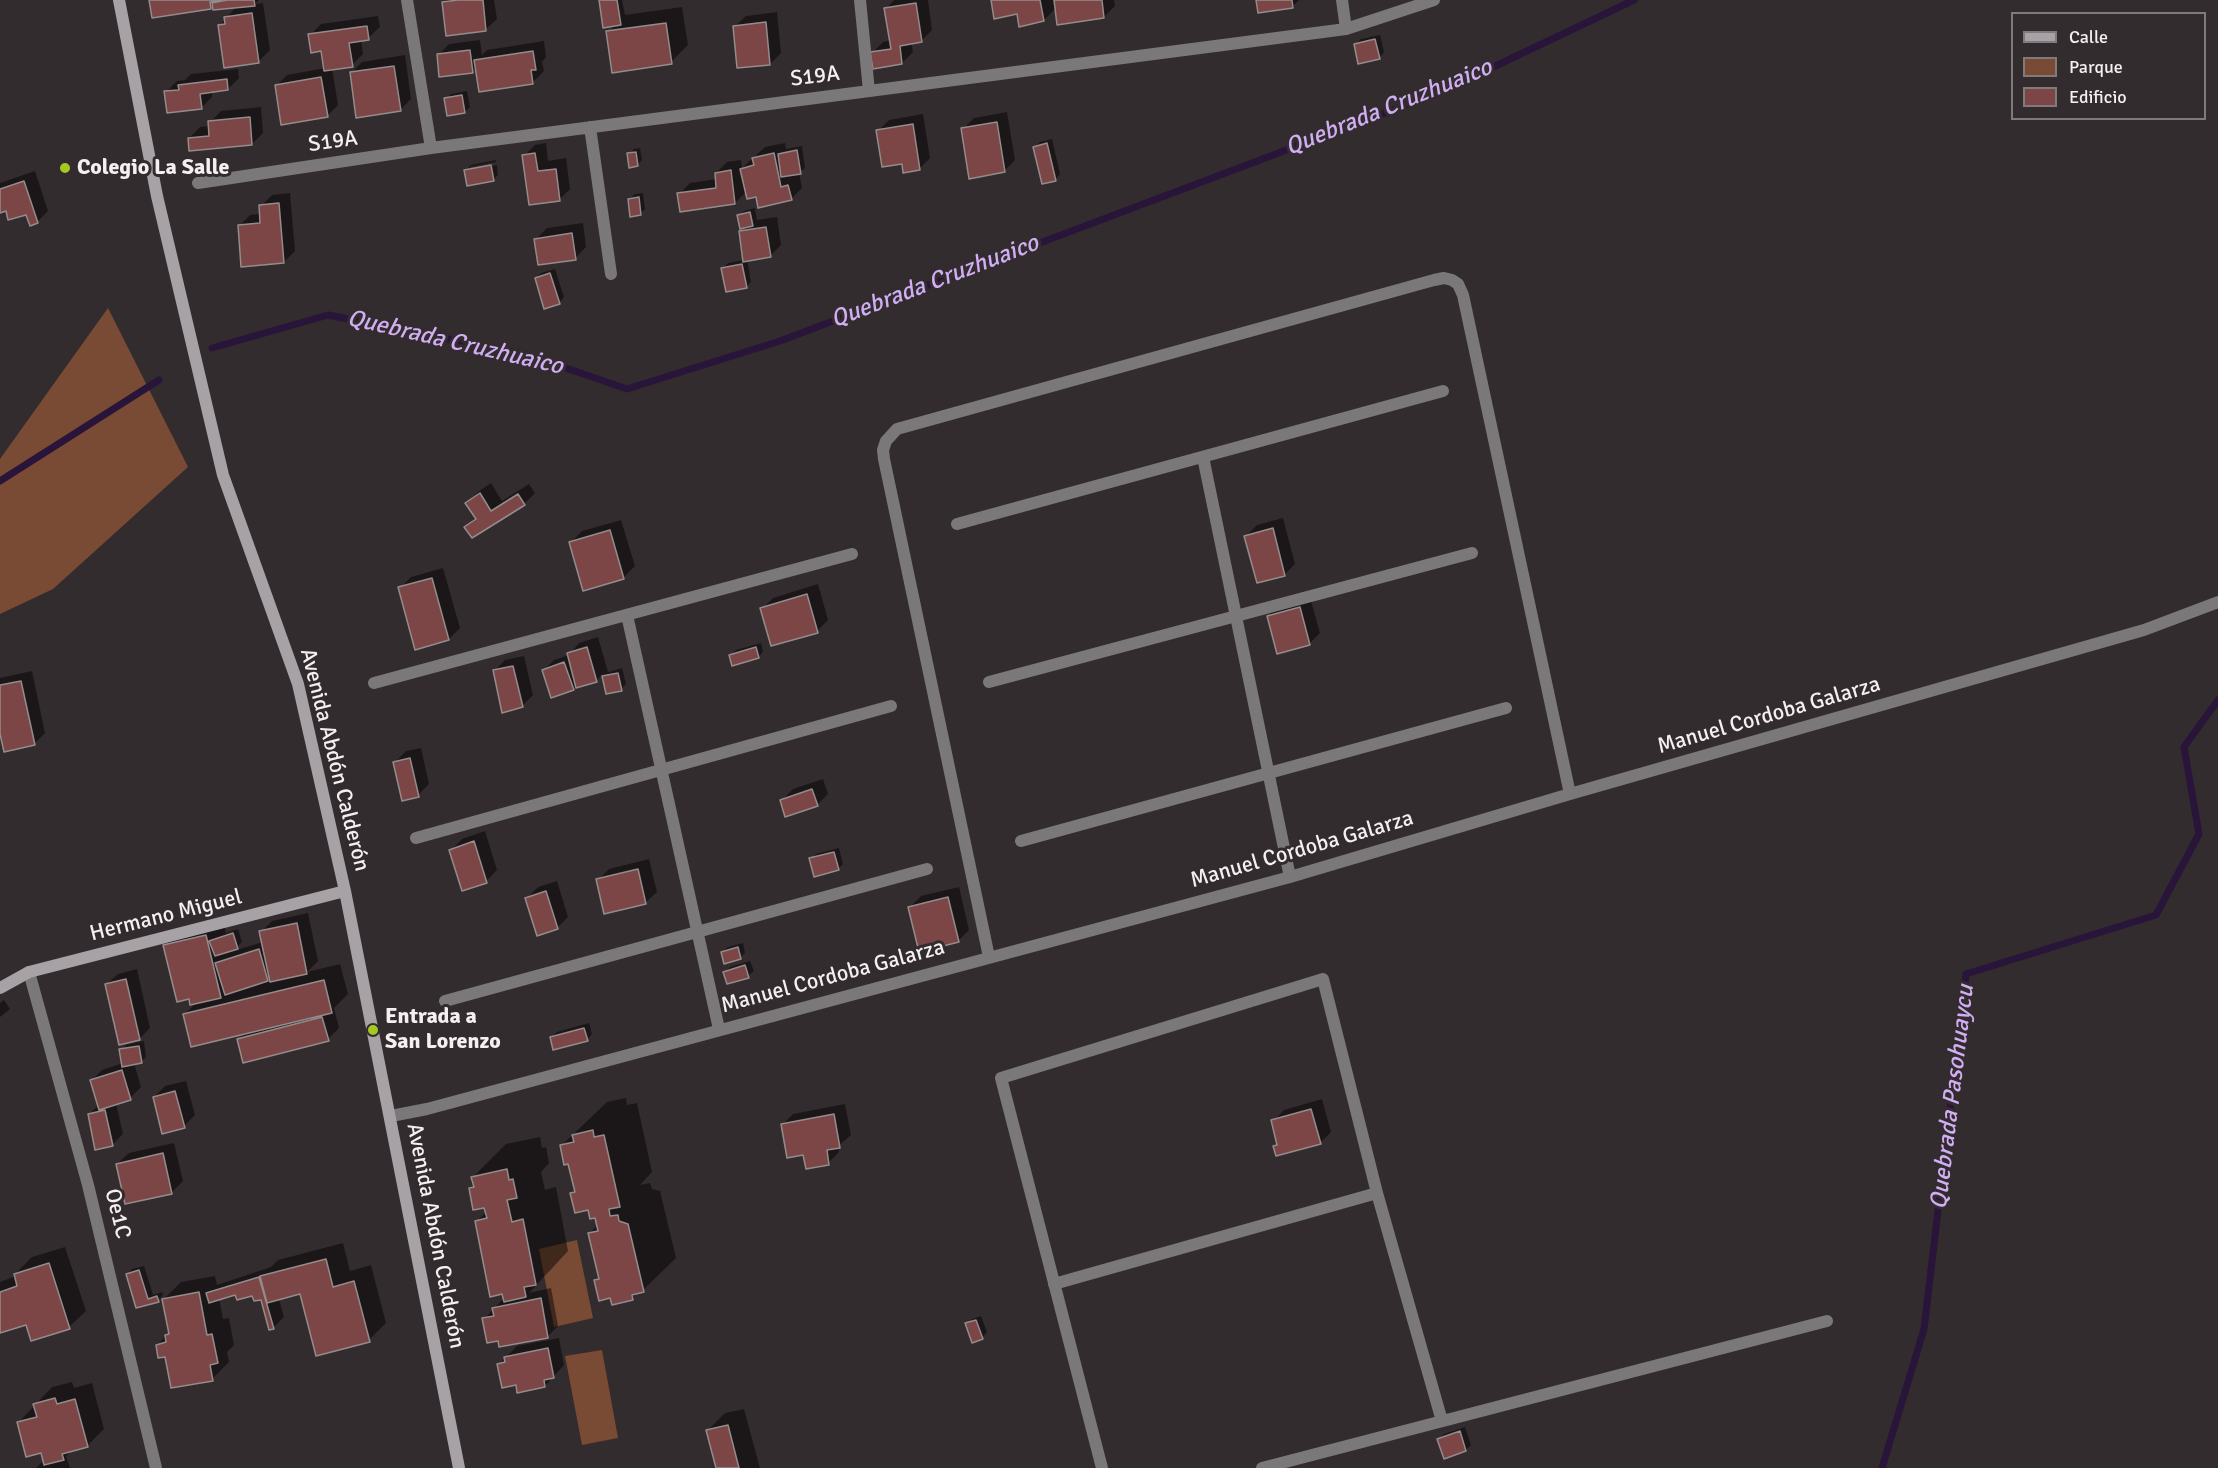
<!DOCTYPE html>
<html>
<head>
<meta charset="utf-8">
<style>
  body { margin:0 }
  #map { position:relative; width:2218px; height:1468px; overflow:hidden; background:#332c2e; font-family:Signika,sans-serif }
  canvas { display:block }
  .legend { position:absolute; left:2011px; top:12px; width:195px; height:108px; box-sizing:border-box; background:#332c2e; border:2px solid #807a7c; margin:0; padding:8px 10px; list-style:none; font-size:18px; color:#f4eff0 }
  .legend li { display:flex; align-items:center; gap:12px; height:30px }
  .legend b { width:30px; border:2px solid #807a7c }
</style>
</head>
<body>
<div id="map">
<canvas width="2218" height="1468"></canvas>
<ul class="legend">
<li><b style="height:8px;background:#a6a2a5"></b>Calle</li>
<li><b style="height:16px;background:#794b34"></b>Parque</li>
<li><b style="height:16px;background:#7b4645"></b>Edificio</li>
</ul>
</div>
<script>
const c = document.querySelector('canvas').getContext('2d');
c.lineJoin = 'round';
function fill(path, color) { c.fillStyle = color; c.fill(path, 'evenodd'); }
const poly = rows => new Path2D(rows.map(r => 'M' + r).join(''));
function stroke(path, color, width, dash) { c.strokeStyle = color; c.lineWidth = width; c.lineCap = dash ? 'butt' : 'round'; c.setLineDash(dash || []); c.stroke(path); }
function write(font, color, halo, rows, align = 'center') {
  c.font = font + ' Signika,sans-serif'; c.lineWidth = 6; c.setLineDash([]); c.textBaseline = 'middle'; c.strokeStyle = halo; c.fillStyle = color; for (const [text, x, y, turn = 0] of rows) {
    c.save(); c.translate(x, y); c.rotate((+turn || 0) * Math.PI / 180); c.textAlign = isNaN(turn) ? turn : align; if (halo) c.strokeText(text, 0, 0); c.fillText(text, 0, 0); c.restore();
  }
}
const green = poly([
  [108,308,188,467,53,589,0,614,0,459],
  [577,1240,593,1318,554,1327,539,1249],
  [602,1350,618,1438,582,1445,565,1356]
]);
const shadow = poly([
  [151,0,259,0,255,4,263,3,270,50,259,61,220,25,237,6,214,4,210,7],
  [446,0,494,0,497,19,485,30,444,2],
  [601,0,622,0,625,15,682,7,688,45,671,62,608,32,615,25],
  [894,0,928,0,932,30,921,41,911,42,913,52,902,63,872,53,883,42,891,40,886,9],
  [992,0,1053,0,1054,4,1056,4,1056,0,1114,0,1115,6,1104,17,1057,7,1044,20,1018,13],
  [1258,0,1299,0,1292,7],
  [777,12,781,53,770,64,734,27,746,16],
  [378,16,380,27,368,38,361,39,363,54,352,65,332,68,338,105,327,116,276,86,287,75,325,68,323,49,310,35,321,24],
  [1380,35,1384,52,1379,58,1356,44,1361,39],
  [480,40,482,55,487,50,544,41,546,57,542,62,544,71,533,82,477,67,472,72,438,55,449,44],
  [405,55,411,99,400,110,351,73,362,62],
  [238,69,239,78,228,89,212,91,212,97,201,108,166,92,177,81,185,80,191,74],
  [467,91,470,107,465,112,446,99,451,94],
  [261,107,263,133,252,144,189,138,200,127,210,126,210,122,221,111],
  [1007,112,1015,160,1004,171,963,129,974,118],
  [923,114,930,158,919,169,903,162,878,131,889,120],
  [1052,139,1060,174,1055,180,1035,147,1040,142],
  [546,143,548,161,566,158,570,189,559,200,524,156,535,145],
  [785,143,786,149,802,146,805,168,799,173,802,188,791,199,757,195,747,191,735,203,679,194,690,183,717,179,716,173,727,162,741,160,742,168,765,147],
  [640,148,642,160,637,165,629,154,634,149],
  [496,160,496,162,470,167,470,170,497,165,498,175,493,180,466,170,471,165],
  [35,171,48,211,37,222,27,213,7,209,0,211,0,183],
  [290,193,295,251,284,262,239,226,250,215,261,214,261,206,272,195],
  [643,193,645,209,640,214,629,199,635,194],
  [755,208,757,220,777,217,781,245,770,256,747,259,751,282,746,287,723,268,728,263,744,260,740,232,745,226,738,216,744,211],
  [583,223,586,247,575,258,536,239,547,228],
  [555,269,564,297,559,303,536,278,541,273],
  [491,483,502,501,529,484,535,493,524,504,466,527,476,517,467,503,478,492],
  [1283,518,1295,564,1284,575,1246,536,1257,525],
  [621,520,635,566,624,577,584,589,571,542,582,531],
  [443,568,460,628,449,639,400,588,411,577],
  [818,584,828,620,817,631,762,609,773,598],
  [1310,597,1320,633,1309,644,1268,616,1279,605],
  [598,637,608,672,622,668,626,684,621,689,607,692,603,674,596,681,577,684,573,689,543,671,554,660,569,655,579,643],
  [761,643,763,652,758,657,731,655,736,650],
  [524,656,533,695,522,706,494,671,505,660],
  [32,671,45,733,34,744,0,727,0,678],
  [421,748,429,784,418,795,395,762,406,751],
  [823,779,828,794,817,805,782,800,793,789],
  [485,831,497,870,486,881,451,850,462,839],
  [839,848,843,864,838,869,811,859,816,854],
  [649,859,657,892,645,903,598,880,609,869],
  [557,881,568,917,557,928,527,898,538,887],
  [959,887,969,930,958,941,910,907,921,896],
  [308,913,318,961,307,972,340,964,348,994,334,1008,339,1028,328,1039,238,1040,246,1032,184,1015,197,1002,165,945,182,929,223,919,226,933,238,929,242,942,233,951,263,942,261,932,272,921],
  [743,943,745,953,740,958,722,952,728,947],
  [750,961,754,971,748,976,725,972,730,967],
  [137,969,150,1028,139,1039,106,985,118,974],
  [4,1000,10,1009,0,1017,0,1003],
  [589,1023,592,1034,587,1040,551,1037,557,1032],
  [144,1041,146,1057,141,1062,134,1063,141,1087,130,1098,116,1103,123,1134,112,1145,89,1114,99,1105,91,1081,102,1070,123,1063,121,1050,126,1045],
  [186,1081,195,1115,184,1126,154,1097,165,1086],
  [626,1098,627,1105,637,1103,652,1172,640,1185,650,1183,652,1189,660,1191,676,1258,643,1290,639,1291,632,1299,611,1297,596,1280,600,1276,590,1233,598,1224,597,1216,572,1193,576,1189,570,1162,561,1146,607,1102],
  [1322,1099,1331,1132,1320,1143,1275,1146,1278,1142,1273,1121,1284,1110],
  [845,1104,851,1135,838,1146,839,1152,828,1163,805,1153,782,1125,793,1114],
  [540,1137,542,1148,546,1147,549,1163,541,1172,545,1190,556,1187,568,1251,529,1293,551,1288,558,1326,547,1337,499,1339,484,1319,504,1298,476,1222,487,1211,470,1189,475,1185,473,1177,506,1144],
  [174,1143,183,1181,172,1192,126,1203,117,1164,129,1153],
  [343,1243,350,1271,371,1265,386,1323,369,1340,302,1293,279,1299,284,1317,273,1328,262,1298,253,1294,236,1293,219,1298,223,1319,229,1318,234,1345,227,1352,229,1362,212,1379,166,1355,157,1345,170,1332,164,1299,181,1282,215,1276,217,1285,271,1267,278,1260],
  [65,1247,86,1311,69,1327,27,1323,0,1331,0,1282,16,1276,15,1274,32,1257],
  [144,1266,153,1295,162,1292,163,1295,158,1300,137,1306,127,1274,132,1269],
  [981,1316,987,1332,982,1338,967,1324,972,1319],
  [559,1338,564,1365,545,1386,517,1384,499,1364,517,1346],
  [72,1382,74,1388,92,1383,104,1429,87,1446,73,1449,66,1456,70,1468,36,1468,43,1461,42,1452,19,1422,52,1387],
  [744,1409,760,1468,718,1468,708,1430,725,1413],
  [1465,1427,1471,1445,1466,1450,1439,1439,1444,1434]
]);
const stream = poly([
  [212,348,328,315,528,355,627,389,780,341,1443,91,1634,0],
  [0,481,159,380],
  [1882,1468,1924,1329,1966,974,2156,915,2199,834,2184,747,2218,700]
]);
const building = poly([
  [149,0,221,0,210,2,211,9,152,18,149,0],
  [227,0,254,0,255,6,213,10,212,3,227,0],
  [458,0,483,0,486,31,446,36,442,2,458,0],
  [599,0,617,0,621,25,603,28,599,0],
  [991,0,1040,0,1044,21,1019,27,1017,14,994,19,991,0],
  [1054,0,1102,0,1104,18,1057,25,1054,0],
  [1256,0,1292,0,1293,8,1258,13,1256,0],
  [916,3,922,42,900,46,902,64,873,69,870,52,891,49,884,8,916,3],
  [252,13,259,63,224,68,218,25,225,24,224,17,252,13],
  [766,22,770,65,737,68,733,26,766,22],
  [666,23,672,64,612,73,606,31,666,23],
  [367,26,369,40,349,43,353,67,324,71,321,51,311,53,308,34,367,26],
  [1375,39,1380,59,1358,64,1354,44,1375,39],
  [470,50,473,73,439,77,437,54,470,50],
  [533,51,536,70,531,70,533,84,479,92,474,60,533,51],
  [394,66,401,111,356,118,350,72,394,66],
  [321,77,328,117,281,125,275,85,321,77],
  [227,79,228,90,200,94,202,109,167,113,164,91,179,90,178,85,227,79],
  [462,95,465,113,447,116,444,98,462,95],
  [250,117,252,145,189,151,188,138,209,136,208,121,250,117],
  [997,122,1005,172,969,179,961,128,997,122],
  [913,124,920,170,903,173,902,164,882,167,876,130,913,124],
  [1047,143,1056,181,1042,184,1033,147,1047,143],
  [797,150,801,174,781,177,778,154,797,150],
  [636,152,638,166,629,168,627,153,636,152],
  [535,153,538,171,556,169,560,201,529,205,522,155,535,153],
  [774,153,781,187,788,185,792,200,758,208,756,197,747,199,740,169,754,165,752,158,774,153],
  [491,165,494,181,467,186,464,170,491,165],
  [731,170,735,204,680,212,677,193,716,188,715,173,731,170],
  [24,181,38,223,30,226,26,215,8,220,6,211,0,213,0,189,24,181],
  [639,197,641,215,630,217,628,199,639,197],
  [279,203,284,263,241,267,238,225,260,223,259,205,279,203],
  [750,212,753,226,740,229,737,215,750,212],
  [766,227,771,257,743,262,739,231,766,227],
  [572,233,576,260,538,265,534,239,572,233],
  [742,264,747,288,726,292,721,268,742,264],
  [550,273,560,304,544,309,535,278,550,273],
  [480,493,491,511,518,494,525,505,472,538,464,527,476,519,465,503,480,493],
  [1273,528,1285,576,1257,583,1244,536,1273,528],
  [610,530,624,579,583,591,569,542,610,530],
  [432,578,449,640,415,650,398,587,432,578],
  [807,594,818,633,771,646,760,608,807,594],
  [1300,607,1310,645,1277,654,1267,616,1300,607],
  [587,647,597,682,576,688,567,653,587,647],
  [756,647,759,658,732,666,729,655,756,647],
  [564,662,574,690,551,698,542,670,564,662],
  [513,666,523,707,502,713,493,670,513,666],
  [618,673,622,691,606,694,602,676,618,673],
  [21,681,35,745,4,752,0,734,0,685,21,681],
  [410,758,419,797,402,801,393,762,410,758],
  [812,789,818,806,785,817,780,800,812,789],
  [474,841,487,883,462,891,449,850,474,841],
  [834,852,839,870,814,877,809,858,834,852],
  [638,869,646,904,604,914,596,879,638,869],
  [546,891,558,929,537,936,525,898,546,891],
  [948,897,959,942,919,952,908,907,948,897],
  [297,923,307,974,270,982,259,931,297,923],
  [233,933,238,949,215,956,209,941,233,933],
  [206,935,221,998,190,1005,189,999,177,1002,163,945,206,935],
  [738,947,741,959,724,964,721,952,738,947],
  [259,949,268,981,225,995,215,963,259,949],
  [745,965,749,978,727,984,723,972,745,965],
  [126,979,140,1040,119,1045,105,984,126,979],
  [324,980,332,1013,191,1047,183,1014,324,980],
  [322,1017,329,1041,243,1063,237,1039,322,1017],
  [584,1028,588,1041,553,1050,550,1037,584,1028],
  [139,1046,142,1063,122,1067,119,1049,139,1046],
  [122,1070,131,1100,99,1110,90,1080,122,1070],
  [175,1091,185,1128,162,1134,153,1097,175,1091],
  [1311,1109,1321,1144,1276,1156,1273,1146,1277,1145,1271,1120,1311,1109],
  [105,1110,113,1146,95,1150,88,1114,105,1110],
  [834,1114,840,1148,827,1150,829,1165,806,1169,803,1155,787,1158,781,1124,834,1114],
  [593,1130,594,1137,604,1135,620,1207,609,1209,610,1216,618,1215,619,1221,628,1224,644,1292,632,1295,633,1300,612,1305,610,1298,599,1301,594,1280,599,1279,588,1233,598,1231,595,1218,590,1219,588,1210,575,1213,570,1193,575,1192,568,1164,564,1165,560,1145,574,1142,572,1135,593,1130],
  [163,1153,172,1194,125,1204,116,1164,163,1153],
  [507,1169,509,1180,513,1179,517,1198,507,1200,512,1222,523,1219,536,1285,524,1287,526,1297,504,1302,502,1294,490,1297,475,1221,487,1218,484,1208,473,1210,469,1188,474,1187,471,1177,507,1169],
  [326,1259,333,1287,354,1281,370,1342,316,1356,300,1294,267,1303,260,1276,326,1259],
  [49,1263,70,1329,31,1341,26,1325,0,1333,0,1292,17,1286,14,1274,49,1263],
  [139,1270,148,1299,157,1296,159,1302,136,1308,126,1274,139,1270],
  [259,1277,274,1329,269,1330,261,1300,254,1301,252,1296,237,1300,235,1295,209,1303,206,1293,259,1277],
  [199,1292,207,1335,212,1334,218,1363,210,1365,213,1381,171,1388,165,1357,158,1358,156,1345,166,1342,165,1335,169,1334,162,1299,199,1292],
  [541,1298,548,1338,499,1347,498,1341,487,1343,482,1318,494,1316,492,1308,541,1298],
  [976,1320,983,1339,972,1343,965,1323,976,1320],
  [548,1348,554,1378,544,1380,545,1387,517,1393,516,1385,502,1388,497,1364,505,1362,504,1357,548,1348],
  [55,1398,57,1404,75,1399,88,1447,62,1454,64,1460,44,1465,41,1453,26,1457,17,1422,37,1417,33,1404,55,1398],
  [728,1425,739,1468,716,1468,706,1430,728,1425],
  [1460,1431,1466,1451,1444,1459,1437,1439,1460,1431]
]);
const street = poly([
  [407,0,431,148],
  [860,0,869,91],
  [1342,0,1346,29],
  [590,127,611,274],
  [198,183,431,148,1346,29,1434,0],
  [1203,457,1290,877],
  [957,524,1443,391],
  [627,615,719,1029],
  [989,682,1472,553],
  [374,683,852,554],
  [416,838,891,706],
  [1021,841,1506,708],
  [989,957,884,459,883,450,886,441,897,429,1434,280,1444,278,1452,280,1458,284,1463,295,1570,794],
  [29,972,88,1185,156,1468],
  [445,1001,927,869],
  [391,1116,427,1109,1290,877,1570,794,2144,630,2218,602],
  [1054,1284,1377,1193],
  [1102,1468,1001,1078,1323,979,1377,1193,1442,1421],
  [1262,1468,1827,1321]
]);
const secondary = poly([
  [119,0,157,196,223,475,298,684,345,891,459,1468],
  [0,988,29,972,345,891]
]);
const markers = [
  [65,168,6,"#a5c823"],
  [373,1030,6,"#a5c823"]
];
const streetNames = [
  ["S19A",815,77,-7],
  ["S19A",333,142,-8],
  ["Manuel Cordoba Galarza",1769,716,-16],
  ["Avenida Abdón Calderón",334,760,76],
  ["Manuel Cordoba Galarza",1302,850,-16],
  ["Hermano Miguel",166,916,-14],
  ["Manuel Cordoba Galarza",833,977,-15],
  ["Oe1C",117,1214,76],
  ["Avenida Abdón Calderón",435,1236,79]
];
const poiNames = [
  ["Colegio La Salle",77,168],
  ["Entrada a",385,1017],
  ["San Lorenzo",385,1042]
];
const waterNames = [
  ["Quebrada Cruzhuaico",1389,108,-22],
  ["Quebrada Cruzhuaico",935,282,-21],
  ["Quebrada Cruzhuaico",455,343,13],
  ["Quebrada Pasohuaycu",1953,1097,-83]
];
fill(green, '#794b34');
fill(shadow, '#0007');
stroke(stream, '#29143a', 7);
fill(building, '#7b4645');
stroke(building, '#948c8c', 1.5);
stroke(street, '#7b787a', 12);
stroke(secondary, '#a6a2a5', 12);
for (const [x, y, r, color] of markers) { const dot = new Path2D(); dot.arc(x, y, r, 0, 2 * Math.PI); c.fillStyle = color; c.fill(dot); stroke(dot, '#332c2e', 2); }
write('22px', '#f4eff0', '#332c2e', streetNames);
write('bold 22px', '#f4eff0', '#332c2e', poiNames, 'left');
write('italic 24px', '#d1aef3', '#332c2e', waterNames);
</script>
</body>
</html>
